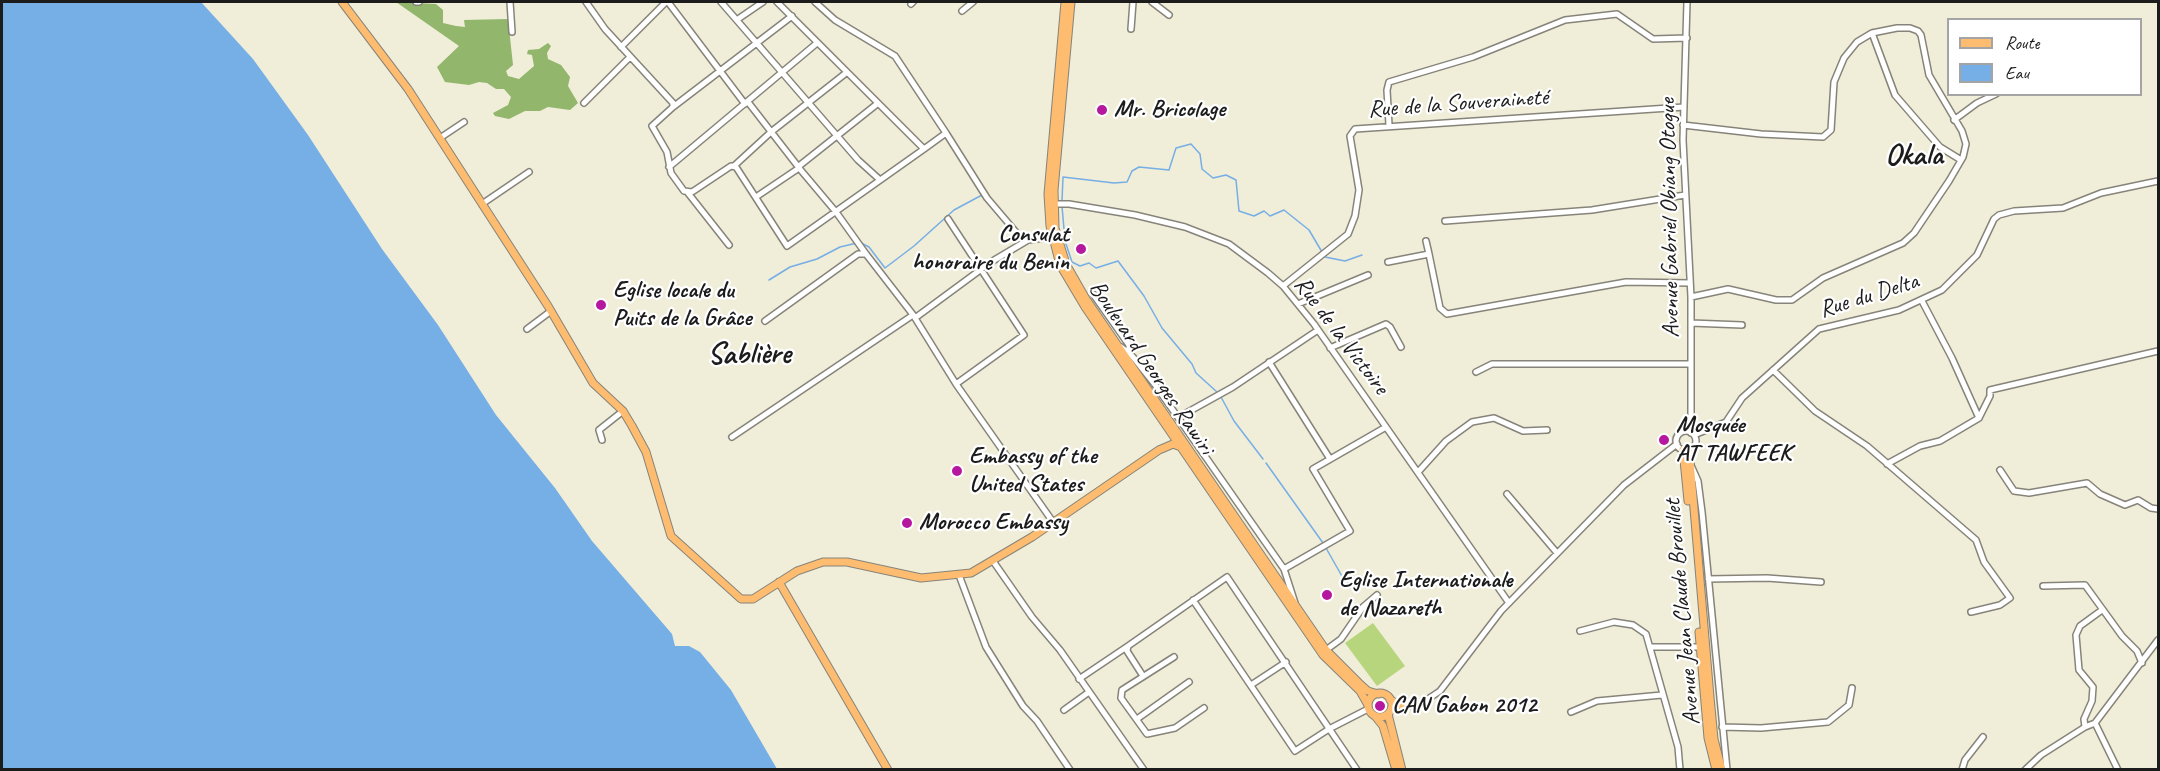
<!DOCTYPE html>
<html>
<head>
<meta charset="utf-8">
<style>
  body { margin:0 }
  #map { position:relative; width:2160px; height:771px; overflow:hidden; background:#f0edd8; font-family:Caveat,sans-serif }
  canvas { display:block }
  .frame { position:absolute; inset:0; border:3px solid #1c1c1c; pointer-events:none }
  .legend { position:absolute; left:1947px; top:18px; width:195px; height:78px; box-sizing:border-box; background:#fff; border:2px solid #a4a4a4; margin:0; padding:8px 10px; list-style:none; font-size:18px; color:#1c1c1c }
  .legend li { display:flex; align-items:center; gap:12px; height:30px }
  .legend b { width:30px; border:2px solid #a4a4a4 }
</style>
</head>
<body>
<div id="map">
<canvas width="2160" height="771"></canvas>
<div class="frame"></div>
<ul class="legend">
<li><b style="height:8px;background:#fdbc6f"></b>Route</li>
<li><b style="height:16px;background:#76aee6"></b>Eau</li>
</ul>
</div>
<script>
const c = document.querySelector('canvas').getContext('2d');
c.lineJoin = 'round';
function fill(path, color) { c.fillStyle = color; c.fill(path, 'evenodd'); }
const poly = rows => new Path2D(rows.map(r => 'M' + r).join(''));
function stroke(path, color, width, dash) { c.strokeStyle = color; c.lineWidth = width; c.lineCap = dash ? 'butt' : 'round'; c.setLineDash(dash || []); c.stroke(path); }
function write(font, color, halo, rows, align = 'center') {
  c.font = font + ' Caveat,sans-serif'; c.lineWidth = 4.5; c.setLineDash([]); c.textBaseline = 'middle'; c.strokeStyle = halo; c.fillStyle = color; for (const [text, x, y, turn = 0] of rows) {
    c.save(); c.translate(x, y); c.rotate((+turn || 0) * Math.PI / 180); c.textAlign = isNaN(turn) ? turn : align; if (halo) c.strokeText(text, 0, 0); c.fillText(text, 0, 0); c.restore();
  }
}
const green = poly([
  [1373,623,1405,666,1377,686,1345,643]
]);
const forest = poly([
  [396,2,436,4,443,10,443,23,456,26,465,27,464,20,508,19,513,65,506,71,508,76,519,79,534,66,532,55,527,54,528,50,539,49,548,43,551,46,547,53,548,59,561,65,570,77,568,86,578,103,570,110,548,107,540,111,525,111,509,119,495,116,493,113,508,105,511,97,504,89,496,89,487,83,479,82,469,85,445,82,437,67,459,46]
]);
const water = poly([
  [2,2,201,2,253,59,308,135,382,249,438,325,496,415,555,488,592,541,672,634,675,646,689,646,700,652,731,690,777,769,2,769]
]);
const stream = poly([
  [1062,201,1063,177,1114,183,1127,182,1132,171,1139,167,1169,170,1176,148,1191,144,1200,154,1202,169,1213,178,1226,175,1236,180,1239,211,1254,216,1264,211,1270,216,1284,210,1309,230,1322,252],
  [1062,206,1065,241,1072,262,1080,266,1089,263,1096,268,1118,261,1144,296,1162,328,1192,364,1196,373,1217,392],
  [861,243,869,247,885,268,914,246,954,210,982,195],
  [1325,257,1345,261,1362,255],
  [769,280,790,267,817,259,840,247,857,243],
  [1221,397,1234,421,1263,459],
  [1266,463,1323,543],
  [1326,548,1343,578,1354,588]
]);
const minor = poly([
  [416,2,419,2],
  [510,2,512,32],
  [586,2,605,29,673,103,673,107,652,126,667,152,671,173,684,191,692,192,731,166,736,167,787,246,924,149],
  [668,2,745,104],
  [721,2,858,160,879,179],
  [777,2,924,149,946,133,987,198,1021,238,1028,240,1052,237],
  [815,2,835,20,895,56,946,133],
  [1152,2,1169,15],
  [1687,2,1683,140,1691,297,1691,433],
  [911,4,913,2],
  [962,11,973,2],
  [738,19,763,2],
  [1131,29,1133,2],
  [1872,33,1895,95,1940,147,1961,160],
  [621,47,666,2],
  [748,102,800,169],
  [584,103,630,57],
  [673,107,792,16],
  [1954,120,1977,103,1996,94],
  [1389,125,1387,90,1389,82,1473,57,1565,20,1617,14,1653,39,1687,38],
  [1683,125,1761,134,1823,137,1831,130,1834,82,1844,58,1857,42,1872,33,1897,28,1910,28,1918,31,1921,35,1929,75,1962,131,1966,144,1963,157,1949,181,1914,233,1903,243,1823,278,1792,300,1776,300,1728,289,1691,297],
  [440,138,464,122],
  [734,166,771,132,846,73],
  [799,166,877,104],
  [669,167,817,43],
  [688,193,729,245],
  [756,197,799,168,836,212,866,254],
  [482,204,529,172],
  [1053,204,1069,204,1135,215,1185,227,1229,244,1268,273,1283,286,1314,324,1509,603],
  [948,219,1024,335,956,384],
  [1445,221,1592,210,1685,195],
  [1028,240,991,262,915,318,956,384,1053,522],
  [1426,241,1429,254],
  [1388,262,1429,254,1440,308,1447,314,1626,282,1690,283],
  [1283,286,1348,234,1355,216,1359,190,1350,136,1355,129,1684,107],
  [1093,294,1129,345,1129,352],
  [1922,301,1952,358,1979,418],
  [1298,304,1368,275],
  [765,321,858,254,866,254,914,316],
  [1691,323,1742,325],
  [527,329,551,311],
  [1121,347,1133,357,1156,386,1284,569,1295,603],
  [1330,348,1386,324,1390,327,1401,347],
  [1269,362,1330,459],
  [1773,370,1815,411,1867,446,1976,540,1984,562,2010,598,2000,605,1971,612],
  [1476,372,1492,364,1691,364],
  [1179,417,1233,387,1318,330],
  '1676 441a10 10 0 1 1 20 0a10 10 0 1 1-20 0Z',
  [1694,435,1726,422,1742,398,1819,329,1899,310,1942,290,1977,255,1994,219,1999,215,2014,211,2063,208,2101,193,2158,181],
  [732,437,913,315],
  [602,440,599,430,623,411],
  [1690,463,1698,481,1702,512,1727,770],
  [1887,464,1920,446,1940,441,1979,418,1990,396,1990,390,2158,351],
  [2000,470,2014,491,2029,493,2087,483,2100,494,2125,505,2138,500,2151,508,2158,509],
  [1419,471,1446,441,1472,422,1494,418,1523,431,1547,430],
  [1507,494,1557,553],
  [993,561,1032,617,1060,650,1144,770],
  [1284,569,1350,531,1313,469,1386,427],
  [959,575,986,647,1023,706,1037,721,1070,770],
  [1708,579,1767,578,1821,582],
  [2043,586,2085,585,2122,636,2137,651,2142,663],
  [1193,600,1295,751,1329,729,1368,709],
  [1580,631,1614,622,1633,625,1646,634,1678,747,1680,770],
  [1651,647,1700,647],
  [1326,650,1341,639,1363,607,1377,595],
  [1174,657,1122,690,1121,698,1147,734,1175,728,1204,708],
  [1143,676,1127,651,1128,646,1227,577,1357,770],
  [1079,679,1128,646],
  [1251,685,1286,662],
  [1419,705,1440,691,1501,611,1624,485,1677,444],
  [1064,710,1089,692],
  [1571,712,1597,701,1662,695],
  [1137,719,1189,682],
  [2095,723,2118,770],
  [1722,727,1761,728,1828,722,1849,705,1852,688],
  [2085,727,2084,719,2092,701,2093,687,2079,670,2076,635,2080,626,2102,610],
  [1962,770,1965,760,1983,737],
  [2025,770,2041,755,2085,727,2095,723,2158,640]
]);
const major = poly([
  [342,2,408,89,548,306,593,383,623,411,632,426,646,452,671,536,741,599,753,599,797,571,823,562,847,562,921,578,971,573,1032,537,1159,450,1173,444,1181,447],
  [1065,2,1048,194,1050,226,1060,265,1085,307,1323,655,1360,691,1368,705],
  [1071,2,1054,190,1055,228,1066,264,1086,299,1326,650,1359,683,1368,691,1378,694],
  [1683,450,1688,501],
  [1689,450,1710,697,1714,739,1722,770],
  [779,582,888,770],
  [1699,632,1708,738,1716,770],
  '1368 705a12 12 0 1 1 24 0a12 12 0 1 1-24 0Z',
  [1390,700,1401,705,1419,705],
  [1388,714,1402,770],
  [1375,716,1383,726,1396,770]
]);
const markers = [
  [1102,110,6,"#b5179e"],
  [1081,249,6,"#b5179e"],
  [601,305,6,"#b5179e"],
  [1664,440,6,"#b5179e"],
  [957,471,6,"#b5179e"],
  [907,523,6,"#b5179e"],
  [1327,595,6,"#b5179e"],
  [1380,706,6,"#b5179e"]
];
const streetNames = [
  ["Rue de la Souveraineté",1458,104,-4],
  ["Avenue Gabriel Obiang Otogue",1670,218,-91],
  ["Rue du Delta",1869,296,-17],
  ["Rue de la Victoire",1341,336,53],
  ["Boulevard Georges Rawiri",1151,368,56],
  ["Avenue Jean Claude Brouillet",1683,612,-95]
];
const poiNames = [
  ["Mr. Bricolage",1114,110],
  ["Consulat",1069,235,"right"],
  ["honoraire du Benin",1069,263,"right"],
  ["Eglise locale du",613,291],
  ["Puits de la Grâce",613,319],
  ["Mosquée",1676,426],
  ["AT TAWFEEK",1676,454],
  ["Embassy of the",969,457],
  ["United States",969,485],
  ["Morocco Embassy",919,523],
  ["Eglise Internationale",1339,581],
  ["de Nazareth",1339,609],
  ["CAN Gabon 2012",1392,706]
];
const districtNames = [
  ["Okala",1914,156],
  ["Sablière",749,355]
];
fill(green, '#b7d57c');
fill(forest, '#91b66c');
fill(water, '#76aee6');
stroke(stream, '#76aee6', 1.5);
stroke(minor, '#86847a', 8);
stroke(major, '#86847a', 9);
stroke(minor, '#fff', 5);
stroke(major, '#fdbc6f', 7);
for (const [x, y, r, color] of markers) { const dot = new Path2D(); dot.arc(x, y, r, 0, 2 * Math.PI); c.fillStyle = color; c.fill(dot); stroke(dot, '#fff', 2); }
write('24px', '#1c1c1c', '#fff', streetNames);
write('bold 24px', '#1c1c1c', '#fff', poiNames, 'left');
write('bold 30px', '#1c1c1c', '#fff', districtNames);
</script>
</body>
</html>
